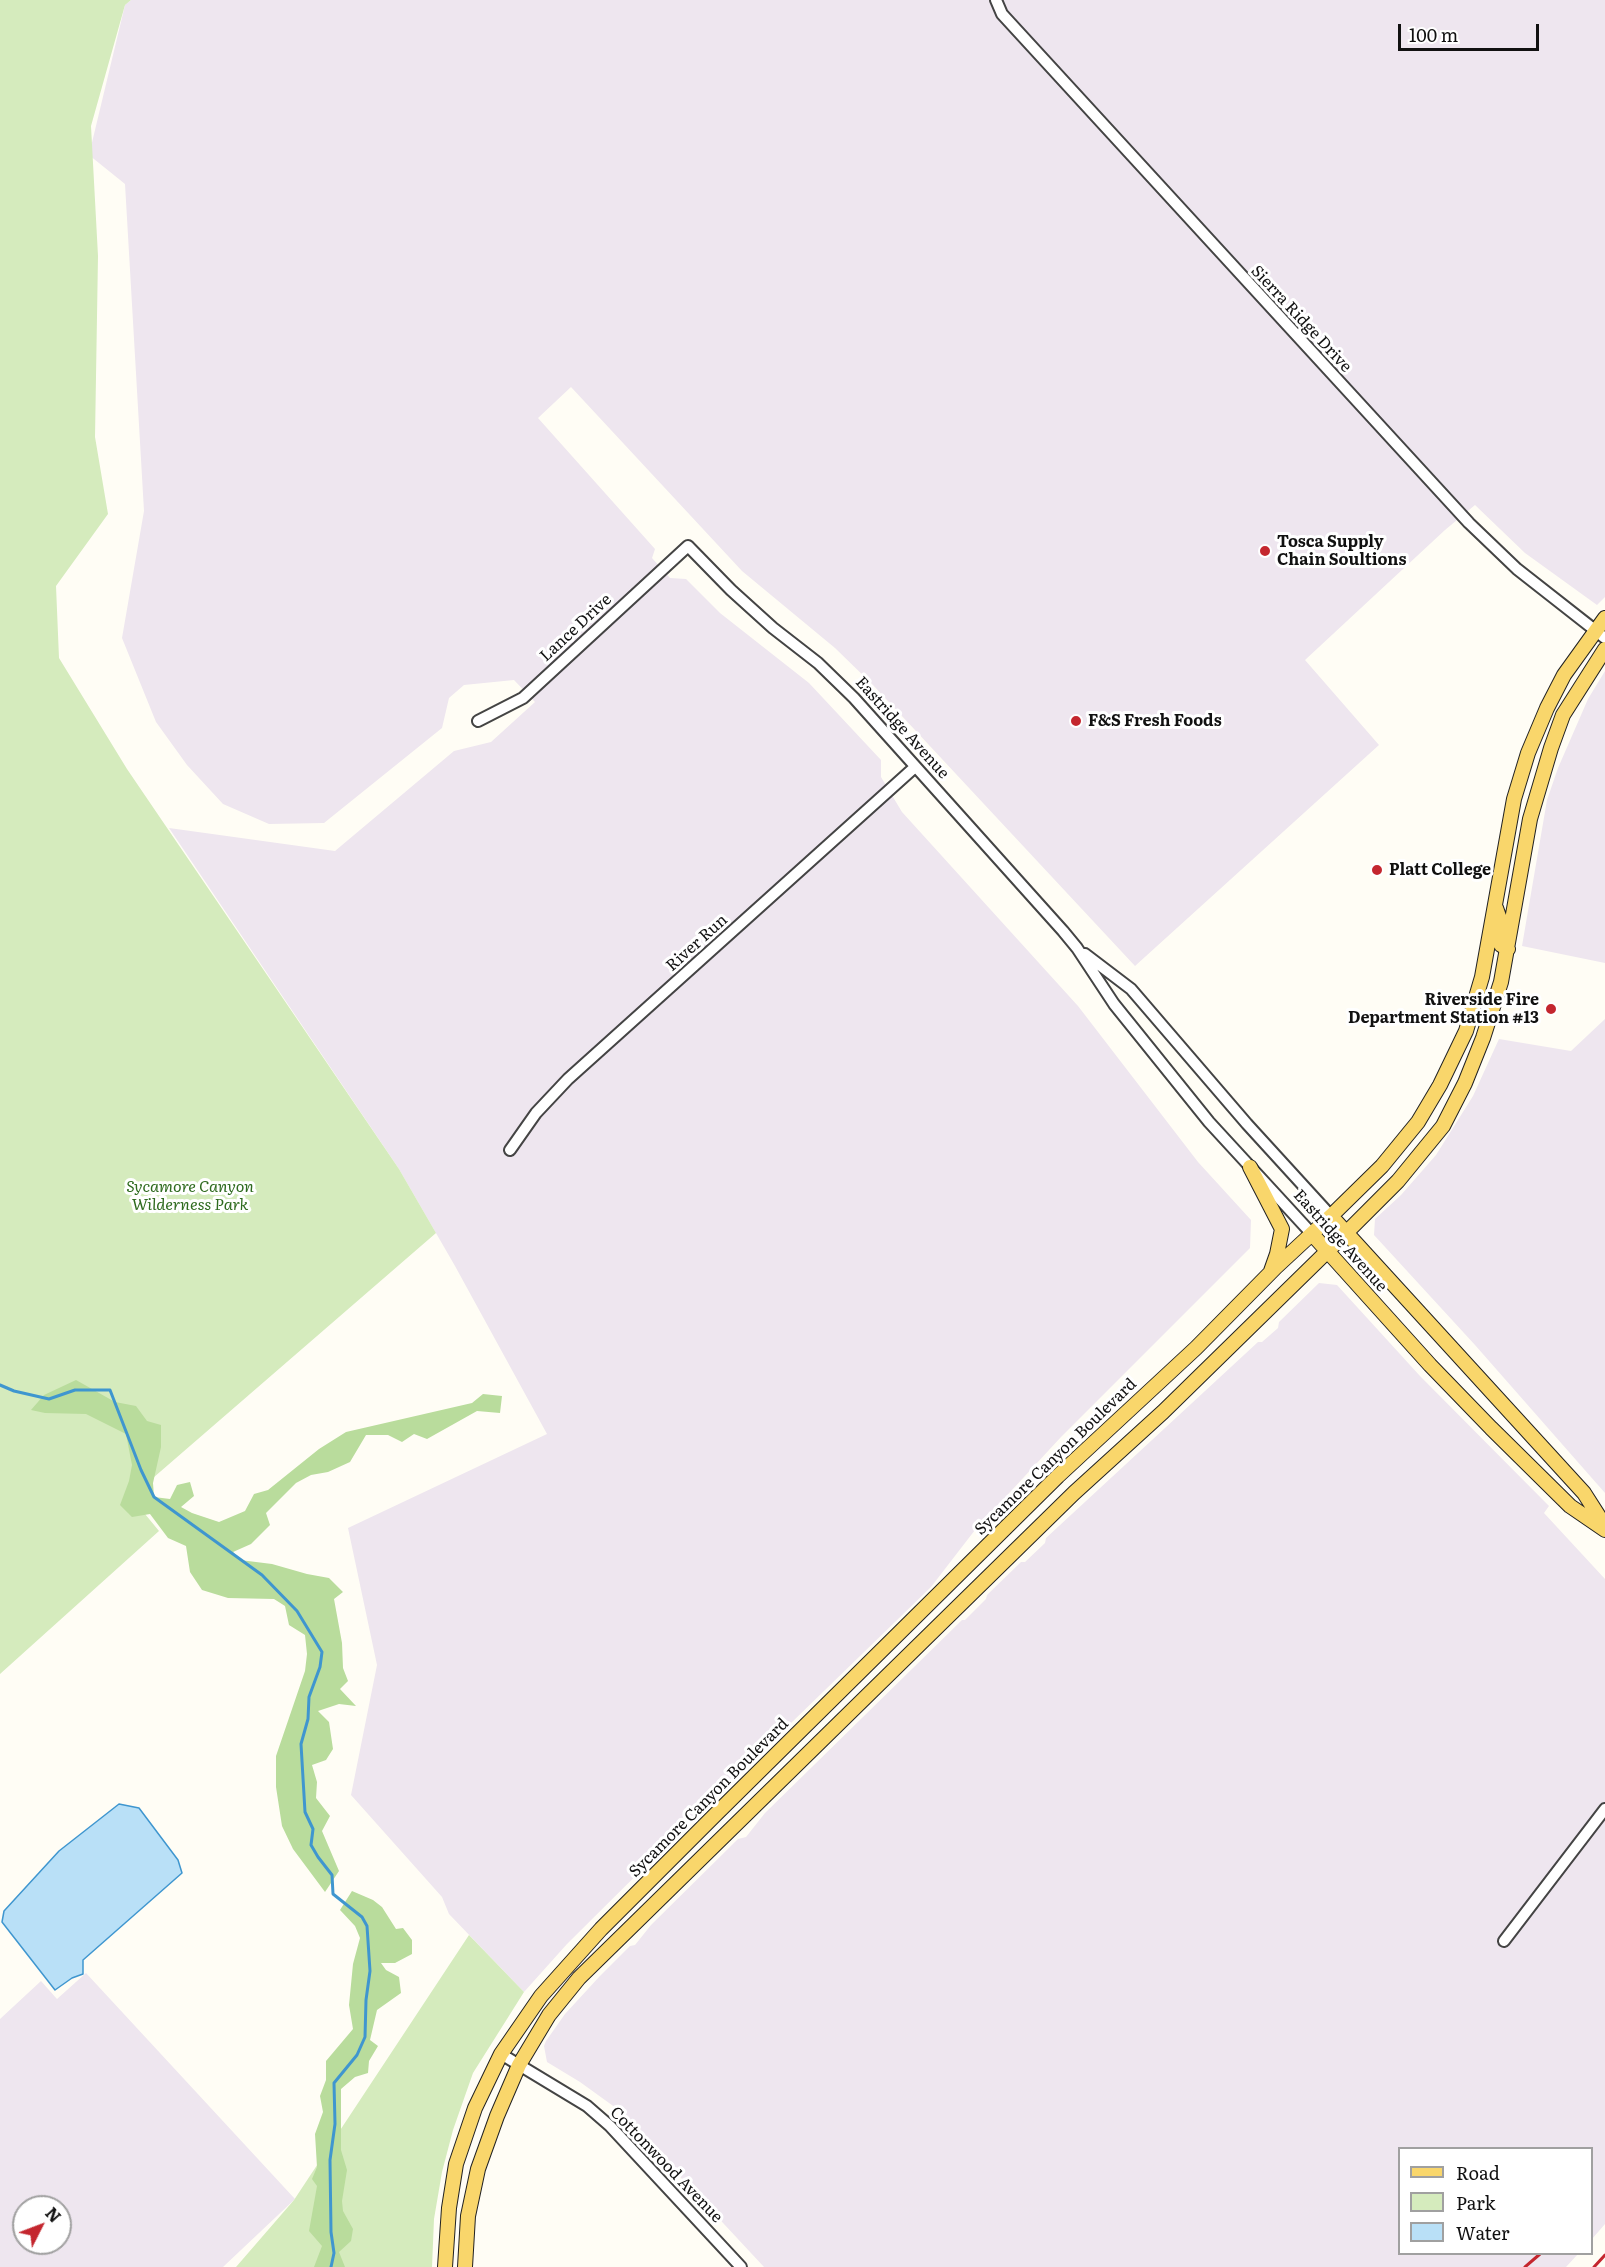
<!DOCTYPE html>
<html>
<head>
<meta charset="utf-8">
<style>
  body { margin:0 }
  #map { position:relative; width:1605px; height:2267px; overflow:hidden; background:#fffdf5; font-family:Literata,serif }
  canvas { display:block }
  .legend { position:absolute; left:1398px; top:2147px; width:195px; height:108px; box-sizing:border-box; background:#fff; border:2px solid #a0a0a0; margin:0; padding:8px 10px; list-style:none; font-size:18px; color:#111 }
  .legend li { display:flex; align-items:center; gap:12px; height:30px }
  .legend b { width:30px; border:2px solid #a0a0a0 }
  .north { position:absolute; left:12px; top:2195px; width:60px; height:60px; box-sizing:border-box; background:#fff; border:2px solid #a0a0a0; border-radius:50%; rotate:48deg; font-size:16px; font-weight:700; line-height:24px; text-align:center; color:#111 }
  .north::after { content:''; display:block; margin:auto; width:21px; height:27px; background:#c4262e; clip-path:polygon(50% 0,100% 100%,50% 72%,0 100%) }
  .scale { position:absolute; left:1398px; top:24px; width:141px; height:27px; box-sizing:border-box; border:3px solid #111; border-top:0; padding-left:8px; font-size:18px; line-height:21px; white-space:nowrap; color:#111; -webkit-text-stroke:4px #fff; paint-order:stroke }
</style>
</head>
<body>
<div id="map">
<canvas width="1605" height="2267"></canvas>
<ul class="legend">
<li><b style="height:8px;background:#f9d66b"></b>Road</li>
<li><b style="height:16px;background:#d5ebbd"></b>Park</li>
<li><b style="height:16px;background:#b9e0f7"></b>Water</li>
</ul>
<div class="north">N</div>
<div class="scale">100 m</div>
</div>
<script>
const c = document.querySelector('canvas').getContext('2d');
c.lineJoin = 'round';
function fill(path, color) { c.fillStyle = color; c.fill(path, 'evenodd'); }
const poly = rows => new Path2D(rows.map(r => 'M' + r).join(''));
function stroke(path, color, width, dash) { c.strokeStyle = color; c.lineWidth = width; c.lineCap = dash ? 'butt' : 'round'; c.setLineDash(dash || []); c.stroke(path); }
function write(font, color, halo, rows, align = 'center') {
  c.font = font + ' Literata,serif'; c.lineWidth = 6; c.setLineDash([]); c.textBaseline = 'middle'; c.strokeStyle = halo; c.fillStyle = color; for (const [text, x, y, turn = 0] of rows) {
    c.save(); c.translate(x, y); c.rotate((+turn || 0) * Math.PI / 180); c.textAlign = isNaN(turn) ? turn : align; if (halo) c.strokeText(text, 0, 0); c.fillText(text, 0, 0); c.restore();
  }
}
const industrial = poly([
  [131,0,1605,0,1605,597,1597,605,1525,553,1475,505,1445,530,1305,660,1379,745,1135,966,873,685,835,648,742,571,571,387,538,418,655,549,652,558,670,578,686,579,720,613,809,683,881,760,881,777,902,812,1078,1006,1198,1162,1251,1220,1250,1248,1061,1437,975,1530,931,1587,718,1794,567,1944,524,1992,449,1914,442,1897,351,1795,377,1665,348,1528,547,1434,455,1266,399,1169,169,828,335,851,454,751,491,742,535,702,514,680,464,685,449,698,442,728,324,823,269,824,223,804,187,765,156,722,122,638,144,511,125,184,89,155,125,5],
  [1605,671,1605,963,1522,946,1547,800,1558,768,1588,699],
  [1605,1019,1605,1493,1475,1345,1374,1235,1375,1219,1401,1195,1436,1155,1473,1096,1499,1039,1571,1051],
  [1319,1283,1337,1285,1420,1376,1549,1506,1544,1513,1605,1579,1605,2224,1592,2239,1592,2148,1400,2148,1400,2254,1578,2254,1566,2267,764,2267,616,2108,580,2082,547,2062,544,2046,546,2041,565,2014,599,1977,630,1946,635,1945,651,1925,738,1839,746,1837,765,1813,962,1620,965,1620,986,1599,987,1595,1021,1562,1025,1562,1045,1543,1046,1538,1258,1342,1262,1342,1278,1328,1279,1322],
  [86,1973,295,2199,223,2267,0,2267,0,2019,41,1981,57,1999],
  [24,2207,60,2207,60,2243,24,2243]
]);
const green = poly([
  [0,0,131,0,125,5,91,126,98,256,95,437,108,514,56,586,59,658,127,769,399,1169,436,1233,131,1497,159,1531,0,1674],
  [469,1935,524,1992,473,2073,453,2130,442,2172,434,2219,432,2267,236,2267,294,2200]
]);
const forest = poly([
  [76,1380,115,1402,136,1406,147,1421,161,1425,161,1447,153,1483,154,1497,170,1499,177,1485,190,1482,194,1496,181,1507,192,1513,219,1522,245,1511,254,1494,268,1490,319,1449,346,1432,472,1403,483,1394,502,1396,500,1413,477,1411,427,1439,414,1434,402,1442,388,1435,366,1435,350,1462,328,1472,311,1475,296,1483,266,1513,270,1525,251,1544,233,1552,240,1560,272,1564,307,1574,329,1578,343,1592,334,1599,342,1643,343,1668,348,1681,340,1689,356,1706,339,1704,318,1711,329,1722,333,1749,326,1760,312,1765,317,1782,316,1798,330,1816,322,1831,339,1871,325,1892,293,1849,282,1826,276,1787,276,1756,305,1671,307,1654,305,1635,289,1625,285,1606,274,1599,228,1598,202,1590,190,1572,186,1546,168,1538,150,1514,132,1517,120,1505,129,1481,132,1465,126,1434,86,1414,45,1413,31,1410,44,1395],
  [352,1891,373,1900,382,1907,396,1929,403,1928,412,1940,412,1954,395,1963,381,1963,386,1970,399,1977,401,1993,377,2010,370,2040,378,2046,369,2061,368,2073,355,2077,341,2089,341,2150,347,2170,342,2201,343,2211,353,2229,351,2241,339,2252,345,2267,314,2267,322,2246,309,2231,317,2186,312,2179,317,2167,315,2134,323,2112,320,2096,326,2080,326,2061,353,2029,349,2005,353,1964,360,1938,355,1926,340,1910]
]);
const water = poly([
  [119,1804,139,1808,178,1860,182,1873,83,1960,83,1974,72,1978,55,1990,2,1922,4,1911,59,1851,119,1804]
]);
const stream = poly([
  [0,1385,14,1391,49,1399,75,1390,110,1390,141,1470,154,1497,262,1575,297,1611,322,1652,320,1667,309,1697,308,1719,301,1744,305,1812,313,1829,311,1845,318,1857,332,1875,333,1894,362,1917,367,1926,370,1971,366,2000,365,2037,357,2055,334,2083,335,2124,330,2160,331,2232,334,2253,331,2267]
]);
const minor = poly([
  [996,0,1002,14,1469,523,1517,569,1605,638],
  [478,721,523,698,688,546,731,590,773,628,818,663,854,698,1063,931,1077,948,1114,1004,1209,1122,1312,1234],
  [1085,954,1131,989,1247,1124,1331,1216],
  [510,1150,536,1113,568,1079,915,767],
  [1504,1941,1605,1809],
  [501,2054,587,2106,610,2126,741,2267]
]);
const major = poly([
  [1496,908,1502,925,1499,940,1501,945,1508,949],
  [1250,1167,1282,1229,1277,1254,1271,1271],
  [1331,1216,1584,1493,1605,1526],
  [1312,1234,1430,1365,1491,1428,1570,1506,1605,1530],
  [445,2267,449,2208,456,2164,475,2108,501,2054,541,1996,601,1929,717,1813,1058,1476,1196,1348,1276,1267,1331,1216,1382,1166,1418,1122,1440,1085,1466,1031,1482,977,1514,799,1528,753,1547,708,1564,675,1605,618],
  [465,2267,468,2216,478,2169,497,2116,519,2065,549,2015,579,1978,1074,1493,1163,1412,1346,1233,1398,1181,1443,1126,1465,1083,1483,1038,1501,982,1530,819,1551,748,1563,715,1605,649]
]);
const rail = poly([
  [1525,2267,1540,2254],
  [1594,2267,1605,2255]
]);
const markers = [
  [1265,551,6,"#c4262e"],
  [1076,721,6,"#c4262e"],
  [1377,870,6,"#c4262e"],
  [1551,1009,6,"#c4262e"]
];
const streetNames = [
  ["Sierra Ridge Drive",1301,319,47],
  ["Lance Drive",576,628,-43],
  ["Eastridge Avenue",902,728,48],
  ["River Run",697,943,-42],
  ["Eastridge Avenue",1340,1241,48],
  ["Sycamore Canyon Boulevard",1056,1457,-44],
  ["Sycamore Canyon Boulevard",709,1798,-45],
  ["Cottonwood Avenue",666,2165,46]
];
const poiNames = [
  ["Tosca Supply",1277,542],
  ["Chain Soultions",1277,560],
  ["F&S Fresh Foods",1088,721],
  ["Platt College",1389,870],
  ["Riverside Fire",1539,1000,"right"],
  ["Department Station #13",1539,1018,"right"]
];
const parkNames = [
  ["Sycamore Canyon",190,1187],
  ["Wilderness Park",190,1205]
];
fill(industrial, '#eee6ef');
fill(green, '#d5ebbd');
fill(forest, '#b9dc9c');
fill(water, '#b9e0f7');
stroke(water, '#3f96cf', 1.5);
stroke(stream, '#3f96cf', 3);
stroke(minor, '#444', 14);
stroke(major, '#222', 16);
stroke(minor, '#fff', 10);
stroke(major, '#f9d66b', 14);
stroke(rail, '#c4262e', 3);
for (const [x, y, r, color] of markers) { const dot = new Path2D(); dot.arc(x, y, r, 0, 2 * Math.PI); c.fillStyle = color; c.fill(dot); stroke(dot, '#fff', 2); }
write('16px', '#111', '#fff', streetNames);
write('bold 16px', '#111', '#fff', poiNames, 'left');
write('italic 16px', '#2f6b1f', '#fff', parkNames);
</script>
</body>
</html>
